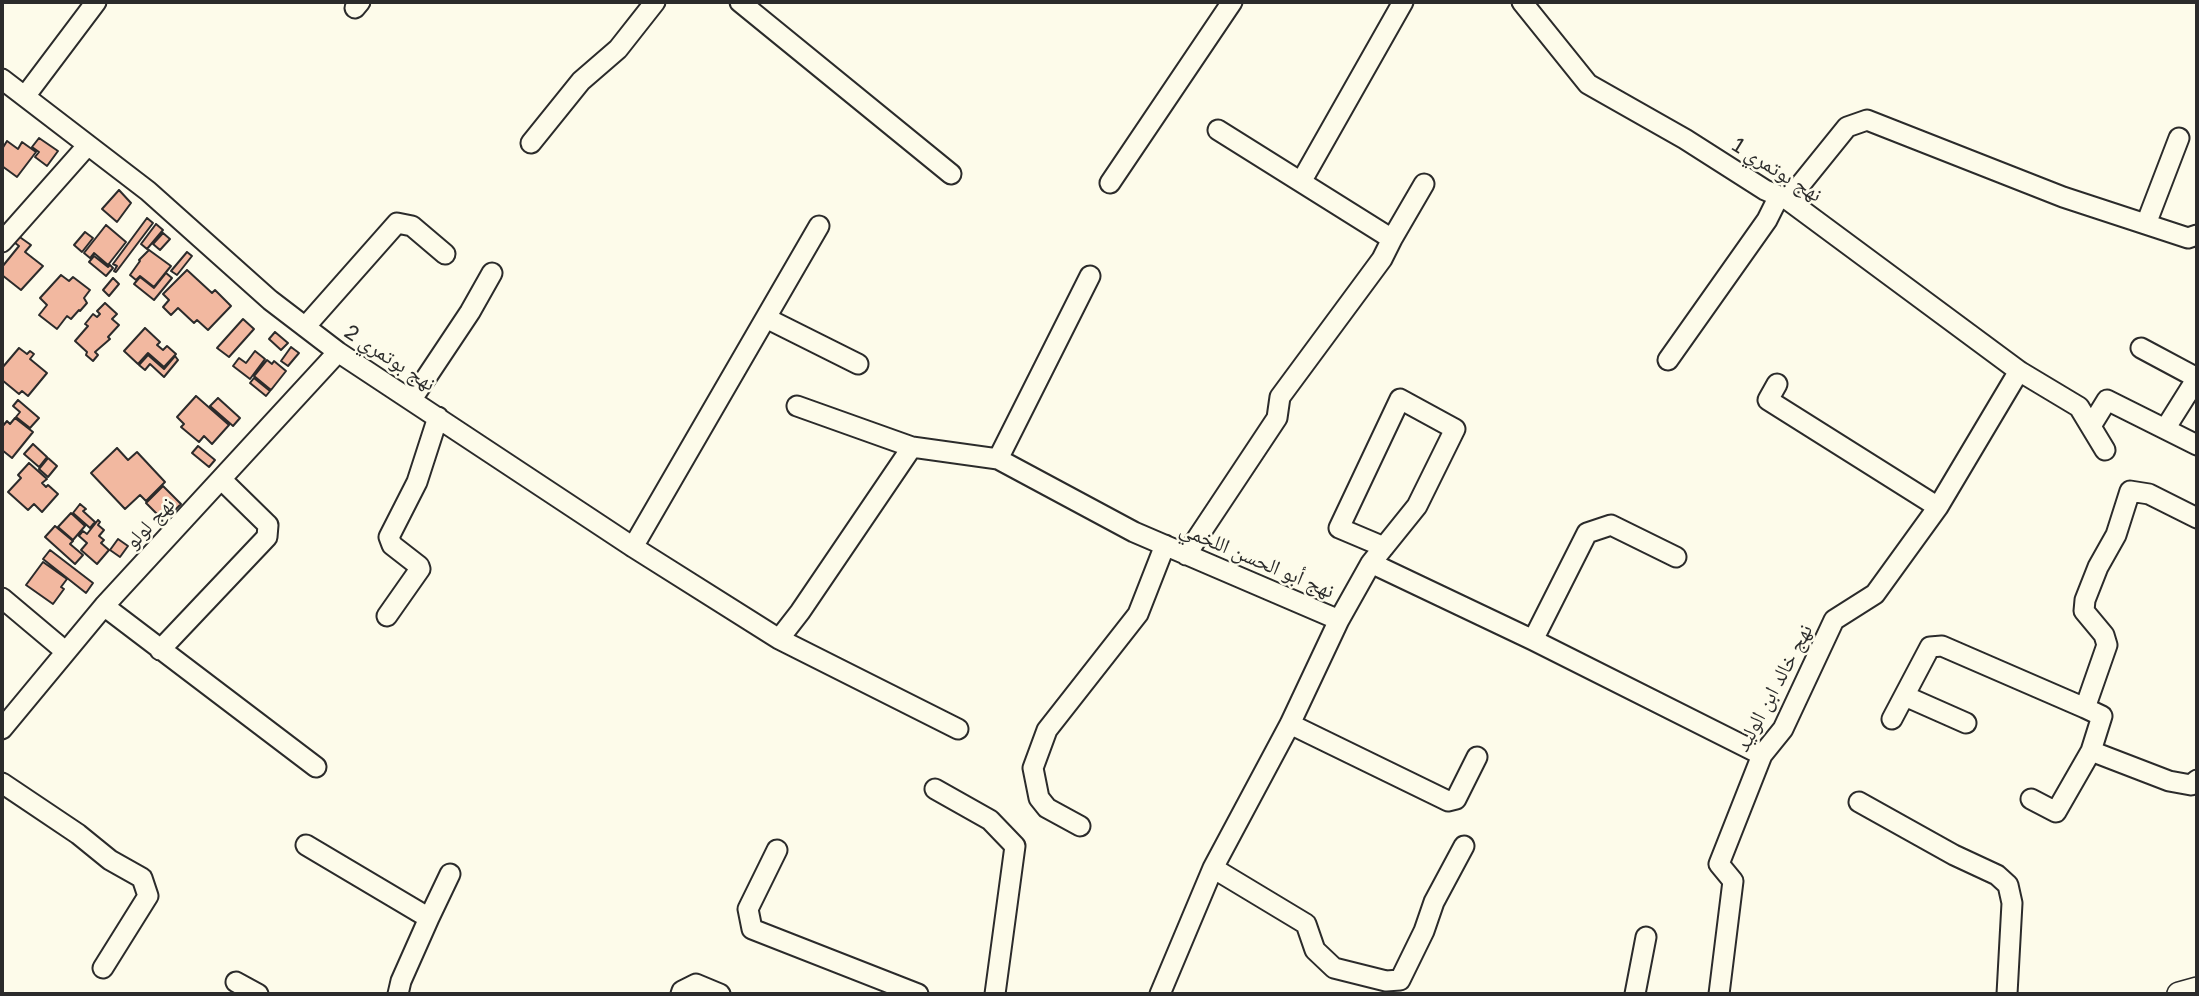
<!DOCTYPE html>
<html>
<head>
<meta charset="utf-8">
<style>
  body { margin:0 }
  #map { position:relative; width:2199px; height:996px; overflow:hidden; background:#fdfbea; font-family:"Golos Text",sans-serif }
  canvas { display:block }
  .frame { position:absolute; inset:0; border:4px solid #2b2b2b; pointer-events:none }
</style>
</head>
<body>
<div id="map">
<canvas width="2199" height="996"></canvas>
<div class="frame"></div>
</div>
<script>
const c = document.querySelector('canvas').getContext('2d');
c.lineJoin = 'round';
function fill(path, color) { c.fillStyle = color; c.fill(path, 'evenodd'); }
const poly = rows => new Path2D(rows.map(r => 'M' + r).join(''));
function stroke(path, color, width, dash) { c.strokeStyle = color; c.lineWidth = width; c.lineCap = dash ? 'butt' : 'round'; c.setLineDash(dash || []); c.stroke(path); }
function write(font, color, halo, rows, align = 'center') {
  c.font = font + ' "Golos Text","Noto Naskh Arabic",sans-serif'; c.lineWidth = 5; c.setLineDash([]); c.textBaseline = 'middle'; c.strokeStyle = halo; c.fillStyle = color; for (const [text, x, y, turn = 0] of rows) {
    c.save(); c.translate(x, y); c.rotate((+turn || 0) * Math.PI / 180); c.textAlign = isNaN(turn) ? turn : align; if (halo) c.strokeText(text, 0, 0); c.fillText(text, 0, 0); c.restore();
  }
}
const building = poly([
  [39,138,58,151,47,166,35,157,39,152,32,147,39,138],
  [7,141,18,149,22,142,36,152,17,177,2,166,2,149,7,141],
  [119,190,131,203,117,222,102,209,119,190],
  [147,218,153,223,116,272,114,271,117,266,113,264,147,218],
  [156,224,163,230,147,249,141,244,156,224],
  [106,225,126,242,108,265,94,253,90,258,84,253,106,225],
  [85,232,93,238,82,252,74,245,85,232],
  [14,233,31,245,25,252,43,266,21,290,2,275,2,267,19,246,10,239,14,233],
  [163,233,170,239,160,250,153,244,163,233],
  [149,250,171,266,154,287,140,276,136,280,130,275,140,261,139,260,149,250],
  [187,252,192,256,177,275,171,271,187,252],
  [94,256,108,267,110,265,113,268,106,276,89,262,94,256],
  [187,270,212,293,215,290,231,306,208,330,197,320,194,323,178,308,171,315,163,307,169,300,163,294,187,270],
  [166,273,172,278,154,300,134,284,140,277,154,288,166,273],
  [61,275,69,281,73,277,90,290,84,298,87,303,80,311,79,310,71,319,67,316,57,329,39,315,47,305,40,298,61,275],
  [113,278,119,284,109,296,103,290,113,278],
  [105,303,117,314,112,319,119,325,108,337,110,339,95,352,98,355,93,361,86,355,87,352,75,341,88,326,85,324,93,314,97,317,100,314,97,311,105,303],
  [243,319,254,329,229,357,217,348,243,319],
  [145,328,160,342,157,345,163,350,167,346,176,354,164,367,148,353,138,364,124,351,145,328],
  [275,332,288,343,281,350,269,339,275,332],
  [291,347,299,353,288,366,281,361,291,347],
  [19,348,27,354,30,351,34,354,30,359,47,373,28,396,22,391,19,394,2,380,2,368,19,348],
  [255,351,265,359,250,379,233,366,239,358,246,363,255,351],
  [148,355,164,369,175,356,178,360,164,377,150,364,145,370,139,365,148,355],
  [267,360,272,364,274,361,286,371,271,390,254,376,267,360],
  [254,378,270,391,266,396,250,383,254,378],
  [196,396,229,425,212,444,204,436,199,442,181,427,184,424,177,417,196,396],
  [218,398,240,418,233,426,210,406,218,398],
  [18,400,39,418,30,428,16,417,20,412,13,406,18,400],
  [15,418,33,432,12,458,2,450,2,427,7,421,10,424,15,418],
  [33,444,47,457,39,467,24,454,33,444],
  [198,446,215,460,209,467,192,453,198,446],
  [117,448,128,460,137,452,165,482,146,501,140,495,125,509,91,473,117,448],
  [48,458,57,466,48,477,39,469,48,458],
  [29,463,47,479,42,483,46,487,48,485,58,494,42,512,34,504,28,510,8,492,21,478,18,475,29,463],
  [163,486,181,504,164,521,146,503,163,486],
  [80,504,86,509,83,511,95,522,90,528,73,513,80,504],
  [71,513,85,526,73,540,58,527,71,513],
  [98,520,100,522,98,525,104,530,99,536,104,540,101,543,109,550,97,564,81,550,87,543,79,536,83,531,87,534,98,520],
  [55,526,73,541,70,544,83,555,75,564,45,537,55,526],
  [118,539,128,546,120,557,110,550,118,539],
  [50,550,93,583,86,593,43,559,50,550],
  [43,562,67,579,61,587,64,589,53,604,26,585,43,562]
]);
const minor = poly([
  [740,2,951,174],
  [1522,2,1588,84,1685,139,1765,190,1788,200,2019,371,2079,407,2105,450],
  [355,8,360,2],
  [2,79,148,191,270,300,338,352,633,547,779,639,958,729],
  [26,95,96,2],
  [1218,130,1301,182],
  [531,143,581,81,618,49,655,2],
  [1110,183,1232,2],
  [1788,200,1847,127,1867,120,2063,197,2188,238,2197,235],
  [2146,224,2179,138],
  [1392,239,1424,184],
  [2,242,87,146],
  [766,318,858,364],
  [305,327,397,223,412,226,445,254],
  [2141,348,2197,378],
  [1668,360,1767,220,1779,196],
  [2197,378,2165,429,2197,445],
  [1777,384,1768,400,1938,507],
  [412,399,470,312,492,273],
  [797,406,912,447],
  [2091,426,2107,400,2165,429],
  [998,459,1090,276],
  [633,547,819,226],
  [1186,555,1277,418,1280,397,1382,259,1392,239,1301,182,1403,2],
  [1371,563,1384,547,1417,506,1455,429,1400,399,1339,528,1384,547],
  [2,598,65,651],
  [104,606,316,767],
  [387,616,420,569,419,566,392,545,389,537,417,482,438,417],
  [779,639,800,612,912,447,998,459,1134,532,1339,620,1371,563,1533,640,1762,755],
  [1533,640,1587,533,1611,525,1676,557],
  [160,650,267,537,268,525,222,480],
  [1905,696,1966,723],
  [1892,719,1930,647,1942,646,2085,708],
  [1290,724,1448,801,1456,799,1477,757],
  [2,729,104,606,338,352],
  [2091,751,2102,716,2085,708,2107,645,2104,635,2084,611,2085,600,2098,567,2116,535,2130,491,2149,494,2197,518],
  [2,783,78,834,110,860,142,878,148,896,103,968],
  [935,789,990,820,1015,846,995,994],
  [2031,799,2056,812,2091,751,2169,781,2191,785,2197,780],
  [1859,802,1954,855,1997,875,2008,885,2012,903,2007,994],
  [1080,826,1047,808,1039,798,1033,768,1047,730,1138,614,1165,545],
  [306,845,429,918,401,981,398,994],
  [777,850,748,909,752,929,918,994],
  [1213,868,1306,924,1315,950,1334,968,1386,981,1400,980,1424,931,1434,902,1464,846],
  [429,918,450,874],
  [236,982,258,994],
  [681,994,682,991,696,984,720,994],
  [1160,994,1213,868,1290,724,1339,620],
  [1635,994,1646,937],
  [1719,994,1733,881,1719,864,1762,755,1783,729,1834,620,1875,594,1938,507,2019,371]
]);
const major = poly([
  [2179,994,2197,989]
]);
const streetNames = [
  ["نهج بوتمري 1",1777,170,32],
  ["نهج بوتمري 2",390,358,33],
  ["نهج لولو",150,523,-47],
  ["نهج أبو الحسن اللخمي",1257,560,23],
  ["نهج خالد ابن الوليد",1774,688,-62]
];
fill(building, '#f2b8a0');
stroke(building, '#2b2b2b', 2);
stroke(minor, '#2b2b2b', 23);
stroke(major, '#2b2b2b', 26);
stroke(minor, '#fdfbea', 19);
stroke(major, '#fdfbea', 23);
write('21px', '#2b2b2b', '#fdfbea', streetNames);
</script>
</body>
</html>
